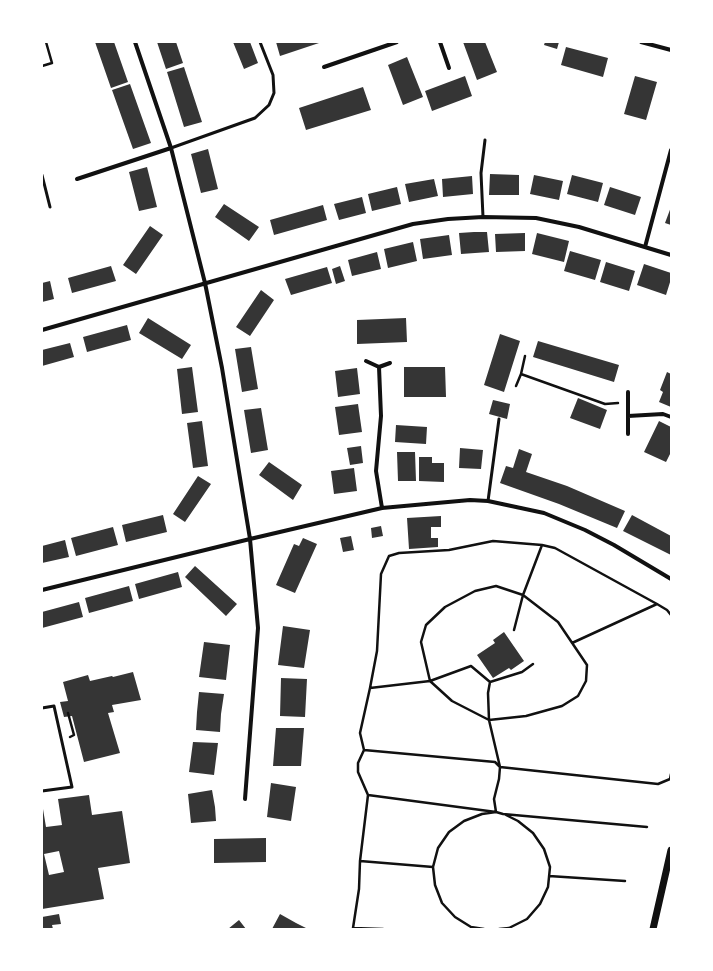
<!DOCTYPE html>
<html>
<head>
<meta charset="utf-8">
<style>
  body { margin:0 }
  #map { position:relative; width:713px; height:971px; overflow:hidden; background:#fff; font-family:"PT Serif",serif }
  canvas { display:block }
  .frame { position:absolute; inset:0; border:43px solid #fff; pointer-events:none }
</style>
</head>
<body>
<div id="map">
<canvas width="713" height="971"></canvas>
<div class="frame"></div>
</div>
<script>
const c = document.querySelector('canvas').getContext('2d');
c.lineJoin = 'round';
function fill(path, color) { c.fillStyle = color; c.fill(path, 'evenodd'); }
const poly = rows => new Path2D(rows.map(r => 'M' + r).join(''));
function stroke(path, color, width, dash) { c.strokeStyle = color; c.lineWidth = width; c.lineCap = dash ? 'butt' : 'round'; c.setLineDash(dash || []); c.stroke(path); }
const building = poly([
  [95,42,114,42,128,82,111,88],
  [157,42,176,42,183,63,166,69],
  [233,42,250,42,258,63,244,69],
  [276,42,322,42,280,56],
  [463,42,485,42,497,72,477,80],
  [545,42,559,42,557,49,544,45],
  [566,47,608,58,603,77,561,65],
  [407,57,423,97,403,105,388,65],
  [184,67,202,122,184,127,167,72],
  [465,76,472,96,432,111,425,91],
  [635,76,657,82,646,120,624,114],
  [130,84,151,143,133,149,112,90],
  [363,87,371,110,306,130,299,108],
  [208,149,218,189,201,193,191,154],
  [147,167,157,207,139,211,129,172],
  [490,174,519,175,519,195,489,195],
  [534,175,563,181,559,200,530,194],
  [572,175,603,183,598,202,567,194],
  [472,176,473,194,443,197,442,179],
  [434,179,438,196,409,202,405,184],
  [397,187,401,204,372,211,368,194],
  [610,187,641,197,635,215,604,205],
  [362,197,366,213,339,220,334,204],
  [224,204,259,227,249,241,215,217],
  [323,205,327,220,274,235,270,220],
  [671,207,671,225,665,223],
  [150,226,163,235,136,274,123,265],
  [474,232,487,232,489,252,461,254,459,233],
  [525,233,525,251,496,252,495,234],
  [537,233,569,241,564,262,532,254],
  [449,235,452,255,423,259,420,239],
  [413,242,417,261,388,268,384,249],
  [570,251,601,260,595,280,564,271],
  [377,252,381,269,352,276,348,260],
  [606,262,635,271,629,291,600,282],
  [644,264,671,273,671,279,666,295,637,285],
  [111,266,116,281,72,293,68,278],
  [340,266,345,281,336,284,332,269],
  [327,267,332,283,291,295,285,279],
  [50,281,54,299,42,302,42,283],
  [261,290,274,300,250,336,236,327],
  [148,318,191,345,182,359,139,333],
  [406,318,407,342,357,344,357,320],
  [127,325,131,340,87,352,83,337],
  [500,334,520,341,504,392,484,385],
  [538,341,619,365,614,382,533,357],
  [70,343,74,357,42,366,42,350],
  [251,347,258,389,242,392,235,349],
  [192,367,198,412,182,414,177,369],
  [404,367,445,367,446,397,404,397],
  [357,368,360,394,338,397,335,371],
  [667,372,671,374,671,407,659,402,663,392,660,390],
  [578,398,607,410,600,429,570,418],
  [493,400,510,404,507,419,489,414],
  [358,404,362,432,339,435,335,407],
  [261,408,268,450,251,453,244,410],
  [202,421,208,466,193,468,187,423],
  [659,421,671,427,671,452,666,462,644,452],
  [396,425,427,427,426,444,395,442],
  [361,446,363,463,350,465,347,448],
  [460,448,483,450,481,469,459,468],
  [519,449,532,454,526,472,567,486,625,511,617,528,559,504,500,483,506,466,513,468],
  [397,452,415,452,416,481,398,481],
  [419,457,432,457,432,463,444,463,444,482,419,481],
  [269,462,302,485,293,500,259,475],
  [354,468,357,491,334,494,331,471],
  [198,476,211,484,185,522,173,514],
  [163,515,167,532,126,542,122,525],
  [632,515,671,536,671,555,623,531],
  [441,516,441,527,431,527,431,538,438,538,438,547,409,549,407,518],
  [381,526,383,536,372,538,371,528],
  [113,527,118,545,76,556,71,538],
  [351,536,354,550,343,552,340,538],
  [303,538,317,544,295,593,276,585,294,544,299,546],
  [65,540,69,557,42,563,42,546],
  [195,566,237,604,226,616,185,577],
  [178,572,182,587,139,599,135,584],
  [129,586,133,601,89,613,85,598],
  [79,602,83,617,42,628,42,612],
  [283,626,310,630,304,668,278,665],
  [504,632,524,661,511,670,509,668,493,678,477,655,495,643,493,640],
  [204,642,230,645,226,680,199,677],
  [133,672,141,700,112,705,114,712,108,713,120,753,84,762,72,716,64,717,60,702,68,701,63,682,88,675,90,681,112,676,113,677],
  [281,678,307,679,305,717,280,716],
  [199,692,224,694,221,714,220,732,196,730,197,712],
  [276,728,304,728,301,766,273,766],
  [193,742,218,743,214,775,189,772],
  [271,783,296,787,291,821,267,817],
  [212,790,215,807,216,821,191,823,188,794],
  [89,795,92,815,122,811,130,863,98,868,104,899,42,909,42,809,43,809,46,827,62,825,58,799],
  [59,851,64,872,49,875,44,854],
  [266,838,266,862,214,863,214,839],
  [59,914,61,924,52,925,53,929,42,929,42,917],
  [280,914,296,923,308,929,272,929],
  [239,920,246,929,228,929]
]);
const path = poly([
  [42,66,52,63,46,42],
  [521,374,525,356],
  [516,386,521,374,605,404,618,403],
  [542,545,555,548,657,604],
  [496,586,523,595,558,622,587,665,586,681,578,696,562,706,526,716,489,720,452,701,430,681,421,642,426,625,445,607,475,591,496,586],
  [572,643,657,604,667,610,671,615],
  [490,682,522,672,533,664],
  [370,688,377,651,381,574,389,556,399,553,449,550,493,541,542,545,523,595,514,630],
  [68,713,74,735,70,737],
  [364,750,358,763,358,772,368,795],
  [360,861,433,867],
  [549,876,625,881],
  [383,929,353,928,359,889,360,861,368,795,496,812,494,799,499,779,500,767,489,720,488,693,490,682,471,666,430,681,370,688,360,733,364,750,495,762,500,767,658,784,670,779,671,774],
  [484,929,471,927,455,917,442,903,435,885,433,867,438,848,449,832,464,821,482,814,496,812,503,814,647,827],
  [499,929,509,928,527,919,540,904,548,887,550,867,544,849,533,833,518,821,506,815]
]);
const service = poly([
  [171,148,255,118,269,105,274,93,273,75,260,42],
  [42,175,50,207],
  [483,217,481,173,485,140],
  [488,501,499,419],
  [42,708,54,706,72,787,42,791]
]);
const minor = poly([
  [135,42,171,148,205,283,222,368,250,539,258,628,245,799],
  [440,42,449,68],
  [641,42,671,50],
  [324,67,397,42],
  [77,179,171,148],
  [645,247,671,150],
  [42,330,413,224,448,219,483,217,536,218,579,227,671,255],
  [366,361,379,367,390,363],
  [379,367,381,416,376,471,382,508],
  [628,416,663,414,671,417],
  [628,434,628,392],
  [42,590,250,539,382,508,470,500,488,501,544,513,585,530,614,545,671,579]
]);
const tertiary = poly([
  [653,929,671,850]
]);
fill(building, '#353535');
stroke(path, '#111', 2.5);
stroke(service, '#111', 3);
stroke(minor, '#111', 4);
stroke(tertiary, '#111', 7);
</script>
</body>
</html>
